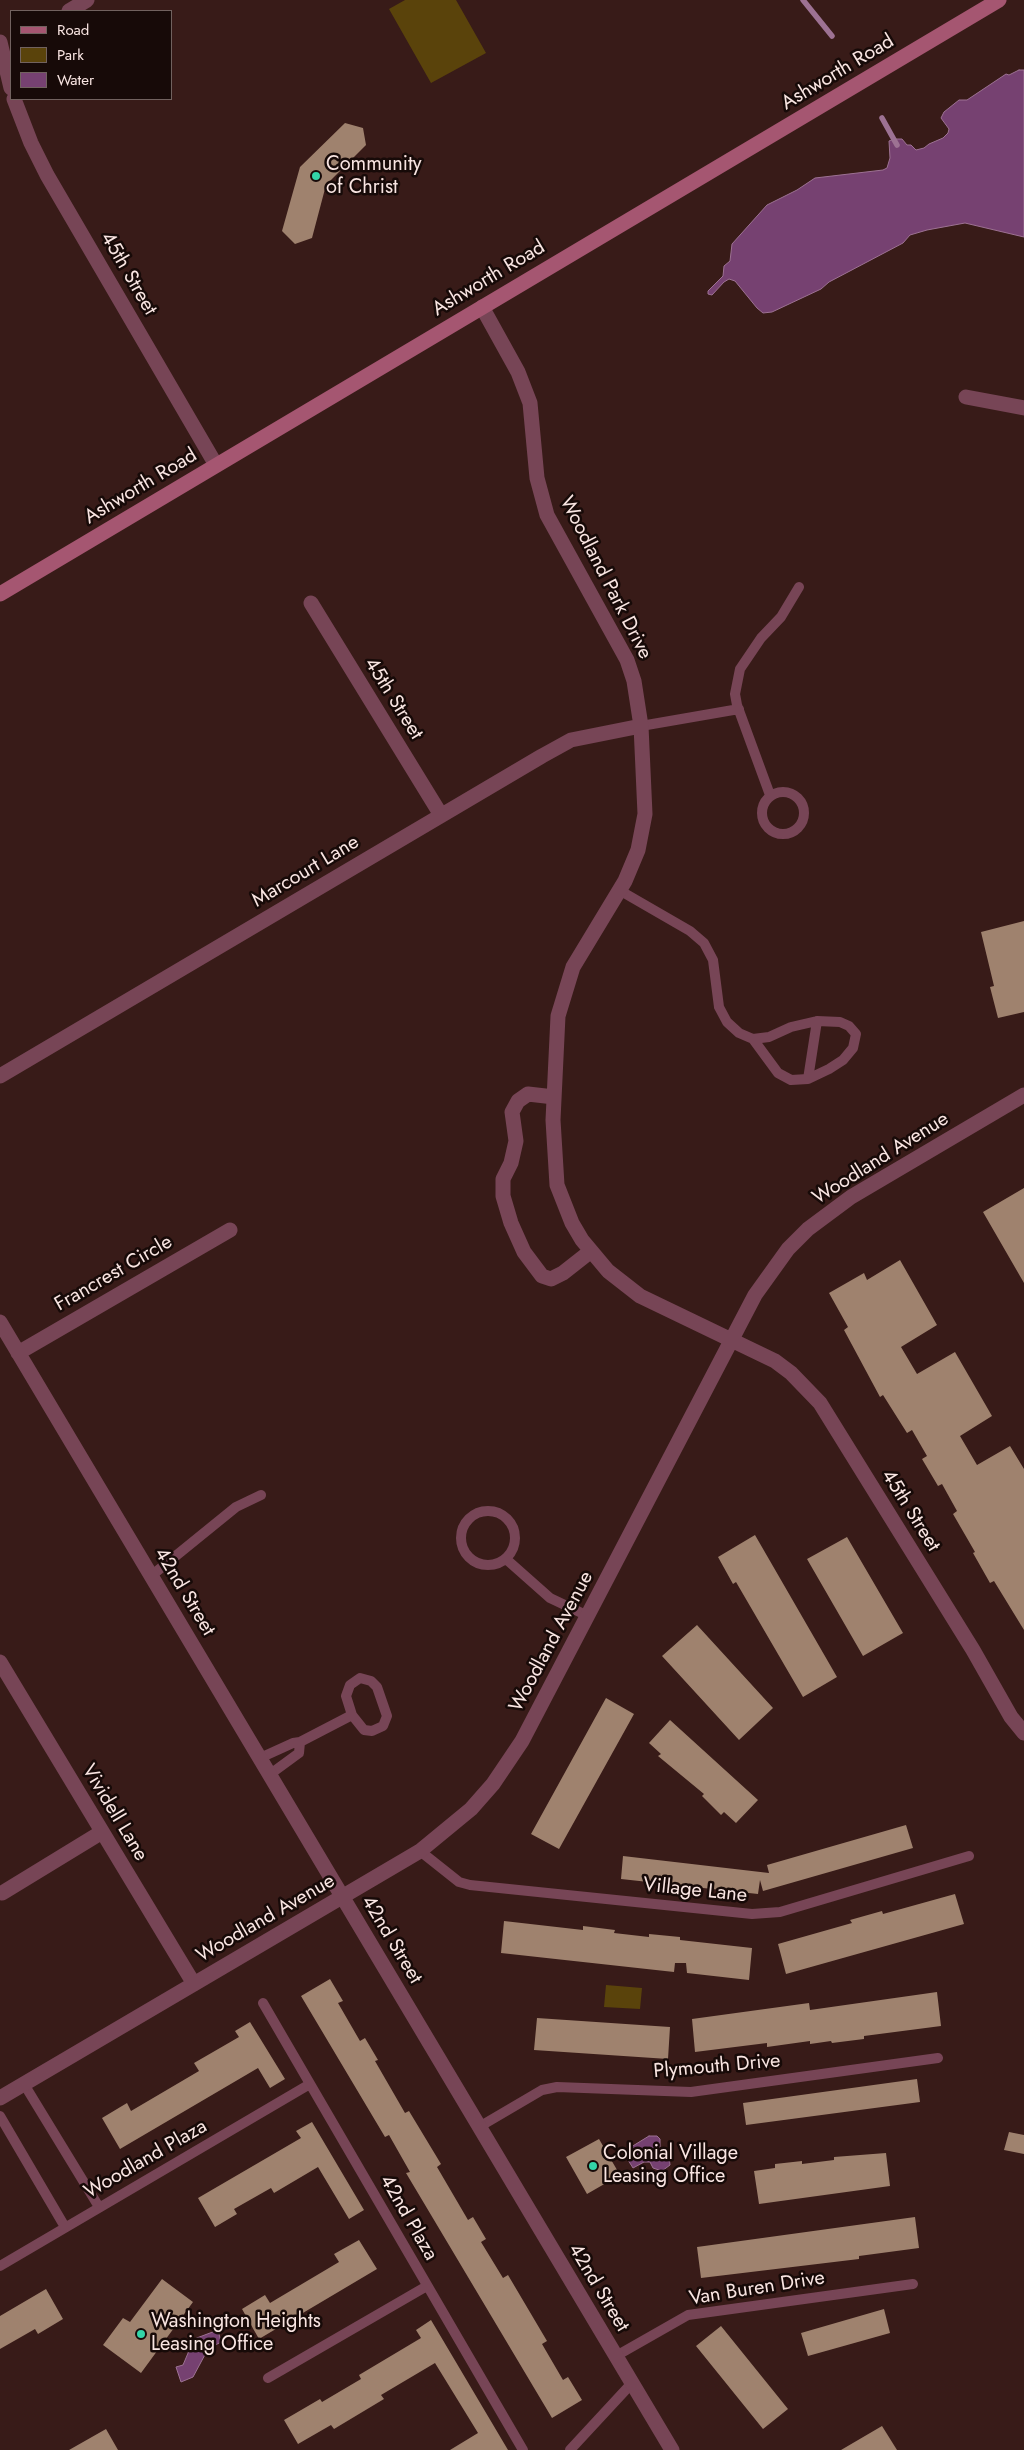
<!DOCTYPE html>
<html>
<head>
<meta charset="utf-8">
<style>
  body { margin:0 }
  #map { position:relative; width:1024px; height:2450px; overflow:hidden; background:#381b18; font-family:Jost,sans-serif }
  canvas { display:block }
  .legend { position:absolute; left:10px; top:10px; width:162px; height:90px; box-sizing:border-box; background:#170a08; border:1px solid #71625f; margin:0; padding:6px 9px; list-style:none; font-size:15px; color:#f9e5e2 }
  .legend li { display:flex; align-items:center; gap:10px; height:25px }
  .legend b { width:25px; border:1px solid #71625f }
</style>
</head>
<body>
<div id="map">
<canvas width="1024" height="2450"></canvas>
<ul class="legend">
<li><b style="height:6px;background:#a55671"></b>Road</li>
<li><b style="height:14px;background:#5a430b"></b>Park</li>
<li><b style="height:14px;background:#764171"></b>Water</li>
</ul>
</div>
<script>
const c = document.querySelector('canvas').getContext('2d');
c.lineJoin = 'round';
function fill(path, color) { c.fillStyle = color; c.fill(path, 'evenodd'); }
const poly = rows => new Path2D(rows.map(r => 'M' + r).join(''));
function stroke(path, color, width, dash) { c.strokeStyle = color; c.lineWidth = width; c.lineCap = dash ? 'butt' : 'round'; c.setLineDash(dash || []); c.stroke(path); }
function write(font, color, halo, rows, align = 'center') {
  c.font = font + ' Jost,sans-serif'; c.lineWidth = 5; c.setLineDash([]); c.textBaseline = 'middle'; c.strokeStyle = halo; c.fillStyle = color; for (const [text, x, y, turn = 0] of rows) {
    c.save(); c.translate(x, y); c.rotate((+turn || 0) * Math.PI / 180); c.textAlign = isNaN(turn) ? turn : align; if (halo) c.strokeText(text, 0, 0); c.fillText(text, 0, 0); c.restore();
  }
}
const green = poly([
  [405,0,456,0,486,53,431,83,389,9],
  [606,1985,642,1988,640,2009,604,2007]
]);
const water = poly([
  [1019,70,1024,70,1024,237,965,223,927,230,910,235,903,243,829,282,821,289,772,312,763,313,757,308,735,281,729,279,724,282,712,295,708,294,708,291,723,276,724,266,730,261,732,244,767,205,797,190,815,178,883,170,887,168,890,158,889,141,894,139,902,139,907,145,911,145,916,150,924,148,929,144,943,138,948,133,949,129,941,118,944,112,959,100,967,100,1006,74,1009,75,1019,70],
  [649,2136,657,2136,660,2139,660,2147,669,2156,670,2165,662,2171,653,2168,650,2162,644,2162,633,2168,623,2152,649,2136],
  [218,2330,221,2342,208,2349,193,2377,181,2382,176,2367,183,2365,194,2339,218,2330]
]);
const stream = poly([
  [803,0,832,36],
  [882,118,897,145]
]);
const building = poly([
  [345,123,363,128,366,145,326,185,312,238,295,244,282,231,300,167],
  [1024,921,1024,1012,998,1018,990,987,994,986,981,932],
  [1024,1188,1024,1283,983,1212],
  [900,1260,937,1325,901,1347,917,1374,955,1352,992,1416,960,1436,977,1465,1010,1446,1024,1469,1024,1630,994,1581,990,1583,973,1553,975,1552,953,1514,957,1511,942,1484,938,1486,922,1459,927,1456,912,1430,907,1433,883,1395,880,1397,844,1330,848,1327,829,1293,864,1273,867,1280],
  [755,1535,837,1677,803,1697,736,1582,733,1584,718,1557],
  [847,1537,903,1633,863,1656,807,1559],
  [697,1625,773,1708,739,1740,662,1656],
  [606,1698,634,1714,559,1849,531,1834],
  [670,1720,758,1800,736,1823,724,1812,721,1815,702,1796,704,1794,658,1756,661,1754,649,1743],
  [906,1825,913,1848,763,1891,760,1880,758,1894,621,1879,623,1856,769,1873,767,1865],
  [955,1894,964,1924,786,1974,778,1944,852,1923,850,1920,882,1911,883,1914],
  [504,1921,583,1930,583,1926,615,1930,614,1933,649,1937,649,1934,680,1937,680,1940,752,1948,749,1980,687,1973,686,1963,675,1963,674,1972,501,1953],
  [330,1979,343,2001,338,2003,360,2041,365,2038,378,2060,375,2061,405,2113,409,2111,441,2164,437,2167,468,2220,473,2217,486,2239,481,2242,503,2278,508,2275,547,2341,542,2344,563,2380,568,2377,582,2400,552,2418,406,2173,410,2172,389,2135,385,2137,301,1996],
  [937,1992,941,2026,864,2036,864,2039,832,2043,831,2041,810,2044,810,2041,767,2047,767,2043,695,2052,692,2019,809,2003,810,2010],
  [537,2018,670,2027,668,2059,534,2050],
  [250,2022,285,2079,270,2088,258,2068,120,2149,102,2118,127,2103,131,2111,199,2071,194,2063,239,2037,235,2031],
  [917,2079,920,2102,746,2125,743,2103],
  [312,2122,364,2210,349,2219,318,2167,274,2193,271,2188,234,2209,237,2214,215,2227,198,2198,301,2138,296,2131],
  [1009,2132,1024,2135,1024,2154,1004,2150],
  [599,2139,620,2175,587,2194,566,2157],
  [886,2153,890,2186,759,2204,754,2171,775,2168,775,2164,802,2161,802,2164,834,2160,834,2157],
  [915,2217,919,2248,859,2256,859,2259,701,2278,697,2247],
  [359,2240,377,2269,259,2339,242,2309,265,2295,270,2303,339,2262,334,2254],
  [162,2279,193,2302,141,2373,103,2345,123,2318,130,2322],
  [46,2289,63,2319,38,2334,35,2329,0,2349,0,2316],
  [884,2309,890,2333,808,2356,801,2333],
  [431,2320,508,2450,450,2450,478,2433,435,2363,381,2395,384,2399,334,2429,331,2425,298,2444,284,2420,320,2399,322,2402,361,2379,359,2375,421,2338,416,2330],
  [721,2326,788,2409,763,2429,696,2346],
  [882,2426,897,2450,841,2450],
  [106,2429,118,2450,69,2450]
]);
const lane = poly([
  [641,726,739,709],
  '762 813a21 21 0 1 1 42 0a21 21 0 1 1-42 0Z',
  [770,795,737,705,735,694,740,669,761,638,781,617,799,587],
  [619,890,690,931,704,943,713,960,719,1007,727,1022,739,1033,753,1039,778,1073,791,1080,808,1079,829,1069,843,1060,853,1048,856,1034,849,1026,840,1022,817,1021],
  [753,1039,769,1037,791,1027,817,1021,808,1079],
  '461 1538a27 27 0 1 1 54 0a27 27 0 1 1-54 0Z',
  [506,1559,550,1598,588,1616],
  [151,1576,236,1507,261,1495],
  [260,1758,293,1743,300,1742,352,1715,346,1696,350,1685,360,1678,371,1681,377,1687,387,1716,383,1726,372,1731,364,1730,352,1715],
  [269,1775,299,1753,300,1742],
  [420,1851,459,1882,470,1885,752,1914,780,1912,969,1856],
  [263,2003,523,2450],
  [24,2084,99,2207],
  [0,2116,65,2227],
  [479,2127,542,2090,557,2087,691,2092,938,2058],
  [0,2266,310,2084],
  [616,2356,688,2315,913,2284],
  [268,2378,427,2286],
  [570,2450,632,2383]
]);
const street = poly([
  [69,11,87,0],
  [0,42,11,88],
  [14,99,31,143,47,175,216,465],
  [482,307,518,372,530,403,537,478,547,515,627,660,634,681,641,726,645,814,638,850,625,881,573,967,558,1016,553,1120,557,1185,572,1223,582,1240,608,1271,640,1296,775,1361,791,1373,820,1403,973,1650,1011,1717,1024,1733],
  [966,397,1024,408],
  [311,603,441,815],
  [0,1076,542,756,571,740,641,726],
  [554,1097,528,1094,518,1101,512,1112,516,1141,511,1163,503,1179,503,1196,511,1223,524,1252,542,1276,551,1279,563,1273,591,1251],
  [0,1322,672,2450],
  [18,1353,230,1230],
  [0,1662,194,1984],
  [2,1893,102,1832],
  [0,2098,420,1851,471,1809,493,1784,522,1741,755,1295,788,1249,808,1229,851,1197,1024,1095]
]);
const secondary = poly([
  [0,594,999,0]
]);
const markers = [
  [316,176,5,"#33d4a8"],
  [593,2166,5,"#33d4a8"],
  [141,2334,5,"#33d4a8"]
];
const streetNames = [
  ["Ashworth Road",838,73,-31],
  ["45th Street",128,274,60],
  ["Ashworth Road",489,279,-31],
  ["Ashworth Road",141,487,-31],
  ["Woodland Park Drive",605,578,63],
  ["45th Street",393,699,58],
  ["Marcourt Lane",306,872,-31],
  ["Woodland Avenue",881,1159,-32],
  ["Francrest Circle",114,1274,-30],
  ["45th Street",910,1511,58],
  ["42nd Street",184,1592,59],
  ["Woodland Avenue",552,1642,-62],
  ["Vividell Lane",114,1813,59],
  ["Village Lane",695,1891,6],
  ["Woodland Avenue",266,1919,-30],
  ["42nd Street",391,1940,59],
  ["Plymouth Drive",717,2067,-5],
  ["Woodland Plaza",146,2160,-30],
  ["42nd Plaza",408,2218,60],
  ["42nd Street",598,2288,59],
  ["Van Buren Drive",757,2289,-9]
];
const poiNames = [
  ["Community",326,165],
  ["of Christ",326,188],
  ["Colonial Village",603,2154],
  ["Leasing Office",603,2177],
  ["Washington Heights",151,2322],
  ["Leasing Office",151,2345]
];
fill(green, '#5a430b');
fill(water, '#764171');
stroke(water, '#9d7293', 1);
stroke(stream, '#9d7293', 5.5);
fill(building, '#9f826e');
stroke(lane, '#774556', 10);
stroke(street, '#774556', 15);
stroke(secondary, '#a55671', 15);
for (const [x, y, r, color] of markers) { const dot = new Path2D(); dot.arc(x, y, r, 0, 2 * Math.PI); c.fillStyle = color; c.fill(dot); stroke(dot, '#170a08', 2); }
write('20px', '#f9e5e2', '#170a08', streetNames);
write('20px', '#f9e5e2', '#170a08', poiNames, 'left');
</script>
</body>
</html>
